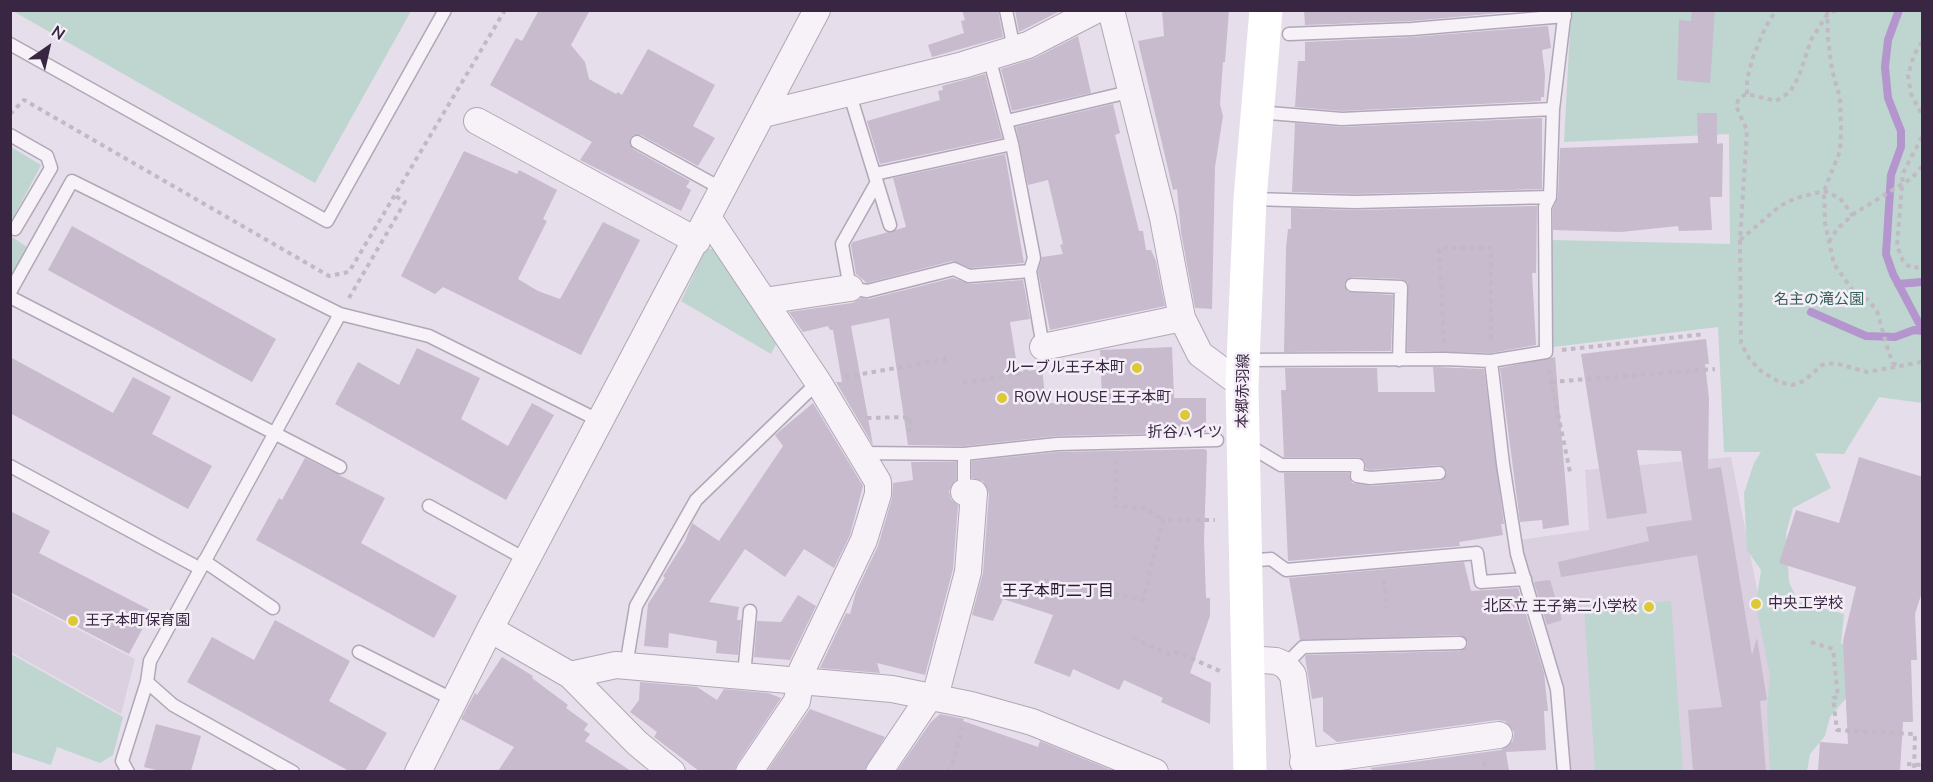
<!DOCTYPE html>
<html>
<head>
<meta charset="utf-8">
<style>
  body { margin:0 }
  #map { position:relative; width:1933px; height:782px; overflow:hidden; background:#e6deea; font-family:"Nunito Sans",sans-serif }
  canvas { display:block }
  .frame { position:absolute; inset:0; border:12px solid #392642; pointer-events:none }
  .north { position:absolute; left:18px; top:18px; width:60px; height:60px; -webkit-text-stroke:4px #f4eef7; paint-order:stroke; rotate:34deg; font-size:16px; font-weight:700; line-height:24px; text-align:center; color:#392642 }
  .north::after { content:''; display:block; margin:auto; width:21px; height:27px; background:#392642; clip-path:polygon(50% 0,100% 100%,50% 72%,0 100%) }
</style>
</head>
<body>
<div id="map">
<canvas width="1933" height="782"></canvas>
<div class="frame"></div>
<div class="north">N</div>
</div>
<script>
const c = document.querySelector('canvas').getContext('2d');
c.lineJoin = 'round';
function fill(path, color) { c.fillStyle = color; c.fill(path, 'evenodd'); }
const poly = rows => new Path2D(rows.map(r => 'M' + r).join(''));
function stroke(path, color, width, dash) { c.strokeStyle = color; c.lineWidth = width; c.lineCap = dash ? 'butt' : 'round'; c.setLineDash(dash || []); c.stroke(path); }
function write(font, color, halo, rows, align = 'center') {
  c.font = font + ' "Nunito Sans","Noto Sans JP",sans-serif'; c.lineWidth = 5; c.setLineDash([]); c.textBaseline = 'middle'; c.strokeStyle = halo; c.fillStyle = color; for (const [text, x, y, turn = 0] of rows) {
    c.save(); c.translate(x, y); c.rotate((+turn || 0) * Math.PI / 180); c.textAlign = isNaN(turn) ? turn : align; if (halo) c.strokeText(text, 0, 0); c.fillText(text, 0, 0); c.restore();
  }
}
const built = poly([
  [1731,457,1779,701,1777,771,1568,771,1555,674,1520,540,1589,530,1585,470],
  [10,594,135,659,121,714,11,652]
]);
const green = poly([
  [11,10,411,10,411,11,315,183],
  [1571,11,1922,11,1922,403,1879,397,1844,454,1815,453,1831,488,1793,508,1786,533,1789,582,1798,602,1844,614,1841,643,1868,657,1854,689,1830,717,1825,736,1810,754,1807,771,1770,771,1767,709,1770,676,1756,604,1761,570,1747,550,1744,493,1754,463,1761,452,1724,452,1718,327,1553,347,1552,240,1730,244,1729,134,1564,142],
  [11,147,41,165,11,222],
  [11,236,28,248,11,281],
  [706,249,716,249,776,344,771,354,681,301],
  [1671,601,1683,771,1595,771,1584,607],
  [11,654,123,717,113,755,100,763,57,747,51,765,11,752]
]);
const stream = poly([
  [1899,10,1888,40,1885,67,1888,98,1901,131,1901,147,1891,175,1886,254,1893,274,1922,329],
  [1898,284,1922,282],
  [1811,312,1866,336,1895,337,1914,330,1922,331]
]);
const building = poly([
  [539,10,590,10,571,45,585,62,589,79,616,94,618,92,622,95,648,49,715,85,693,126,715,138,698,166,641,135,633,135,630,139,633,149,690,181,686,187,691,190,681,211,580,160,592,142,490,85,516,38,522,41],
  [962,10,998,10,1003,37,932,57,928,45,964,33,961,21,965,20],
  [1015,10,1062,10,1019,32],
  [1162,10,1229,10,1225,62,1223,62,1220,104,1223,116,1215,167,1212,309,1195,308,1181,232,1177,189,1173,190,1138,41,1164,36],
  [1304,10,1532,10,1411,21,1305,25],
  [1692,10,1715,10,1710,83,1677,80,1679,20,1691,21],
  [1548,26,1551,48,1542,50,1545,75,1544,97,1541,97,1541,101,1342,111,1295,107,1298,61,1305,61,1305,42,1413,37],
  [1078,36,1091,93,1012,111,1001,69,1035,58],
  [985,74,1002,138,880,164,867,121,940,100,938,91,943,90,942,86],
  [1113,104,1120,133,1115,135,1139,231,1143,231,1146,250,1151,250,1156,261,1165,306,1050,330,1038,272,1042,257,1063,254,1060,245,1063,244,1048,180,1028,185,1016,127],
  [1697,113,1717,113,1717,144,1723,143,1722,197,1710,197,1712,230,1679,231,1678,226,1621,232,1553,230,1553,209,1558,197,1560,148,1698,143],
  [1542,118,1542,189,1355,194,1292,192,1295,123,1342,127],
  [464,151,517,174,519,170,557,190,543,219,547,221,518,279,538,291,560,299,603,222,640,240,581,355,443,287,435,294,401,276],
  [1005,154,1024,263,970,268,952,261,867,283,856,274,851,245,853,242,906,227,893,178],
  [1537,206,1536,273,1532,273,1536,345,1491,353,1407,351,1408,283,1401,279,1352,277,1344,284,1348,292,1393,295,1391,351,1284,352,1286,248,1288,229,1291,229,1291,208,1355,210],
  [72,226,276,339,252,382,48,270],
  [953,278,970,284,1023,280,1030,319,1010,322,1018,372,1042,369,1046,403,1090,404,1090,399,1102,399,1100,350,1172,347,1174,398,1206,398,1206,432,1057,436,964,446,908,445,889,318,851,326,873,445,836,382,842,382,833,330,830,330,828,326,803,332,789,312,852,303,861,298,869,299],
  [1706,339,1709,364,1705,364,1709,398,1708,469,1721,467,1752,655,1757,638,1767,700,1760,701,1766,771,1693,771,1688,710,1722,707,1697,555,1561,577,1558,562,1649,541,1646,527,1692,520,1681,451,1637,450,1647,513,1607,519,1581,354],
  [417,348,480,378,461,419,508,446,532,403,554,415,506,500,335,404,358,362,399,385],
  [10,357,113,413,133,377,171,397,152,434,212,466,188,509,10,413],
  [1555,357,1569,525,1543,529,1542,520,1520,522,1500,368],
  [1433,367,1484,369,1504,524,1501,524,1503,535,1459,542,1460,546,1288,561,1284,473,1349,473,1352,483,1371,486,1440,481,1447,473,1445,468,1439,465,1370,470,1366,469,1365,461,1359,457,1284,457,1281,390,1286,390,1285,368,1377,368,1378,392,1435,392],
  [813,403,863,486,850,535,834,568,804,549,785,577,745,549,709,602,739,607,737,620,741,620,738,655,716,653,717,641,669,633,668,648,644,646,648,604,665,578,663,576,685,541,692,523,719,541,783,446,775,435],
  [1205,449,1207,451,1204,540,1206,598,1210,598,1210,616,1190,673,1211,683,1210,724,1161,702,1163,698,1124,680,1119,690,1073,669,1070,677,1034,663,1053,615,1003,599,993,621,972,615,983,573,989,494,983,481,972,478,972,461,1058,452],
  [1859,457,1923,477,1923,589,1915,614,1917,660,1911,660,1913,722,1903,722,1900,771,1818,771,1820,742,1848,744,1843,641,1856,587,1779,563,1796,510,1839,523],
  [305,458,385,498,361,543,457,596,434,638,256,540,279,498,282,500],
  [911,462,956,462,956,480,949,491,951,499,958,505,953,569,925,675,877,663,880,673,820,668,846,613,850,614,856,592,878,546,892,498,893,483,913,480],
  [10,511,50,531,39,553,152,611,129,654,10,592],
  [1464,562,1471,591,1518,588,1544,673,1548,711,1544,711,1546,750,1506,752,1509,771,1374,771,1370,768,1501,750,1513,741,1514,732,1505,721,1497,720,1337,742,1323,731,1323,697,1312,699,1305,657,1306,655,1460,651,1467,647,1468,642,1460,635,1300,640,1289,578],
  [1550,580,1562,620,1547,625,1534,582],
  [798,595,816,606,790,660,754,657,757,621,781,622],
  [275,620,350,661,329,701,387,733,365,771,349,771,187,682,212,637,254,660],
  [502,657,533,676,532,678,568,705,566,708,588,724,584,730,590,734,585,741,631,771,498,771,514,747,461,719,475,693,477,695],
  [640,682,697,687,717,700,724,689,768,693,781,698,737,764,734,771,699,771,654,737,657,732,630,712,639,700],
  [810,709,885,737,864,771,767,771],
  [940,714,964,719,963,721,1038,747,1040,741,1114,771,897,771,931,722],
  [156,724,201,736,191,771,160,771,144,767]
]);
const path = poly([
  [1827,10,1828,38,1832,70,1840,98,1841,130,1840,151,1824,191,1825,223,1834,264,1854,292,1868,300,1877,311,1889,353,1893,363,1901,367],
  [1836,10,1826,16,1811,40,1799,76,1790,92,1776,101,1747,94,1739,98,1736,106,1747,130,1740,240,1741,343,1749,358,1761,371,1779,382,1792,385,1804,381,1822,365,1835,363,1867,372,1922,362],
  [1922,42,1914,55,1908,75,1911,94,1922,115],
  [1747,94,1747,79,1753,57,1765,28,1776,10],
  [10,114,24,100,329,276,349,272,505,10],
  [1922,137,1903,173,1897,246,1903,261,1911,268,1922,267],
  [1740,240,1780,206,1796,198,1824,191,1840,198,1853,216],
  [1829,242,1837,229,1855,213,1912,178,1922,166],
  [349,298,405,202,394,195],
  [1444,343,1439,248,1491,248,1491,343],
  [1562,350,1705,334],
  [1549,370,1570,472],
  [845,377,952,358],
  [1551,382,1715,369],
  [963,383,1023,373,1028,367],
  [867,418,910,417,909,436],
  [1116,460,1115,506,1145,508,1163,520],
  [1044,580,1143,600,1163,520,1215,520],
  [1384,580,1386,608],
  [1133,638,1168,654,1177,652,1220,671],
  [1811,642,1833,649,1838,697,1833,698,1837,730,1915,734,1914,772],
  [1484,762,1486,772],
  [1907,764,1922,765],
  [947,772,952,766,962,728]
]);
const service = poly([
  [1006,10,1014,49],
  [1289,34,1412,29,1565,16],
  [10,44,327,221,445,10],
  [989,57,1012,144,1034,258,1030,271,1043,347],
  [850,95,890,225],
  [1257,112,1342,119,1553,109],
  [1007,121,1133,91],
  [10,135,47,156,51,168,15,229],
  [637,142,724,190],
  [875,174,1012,144],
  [877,182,842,244,850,288,867,291,954,269,969,276,1030,271],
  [1252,199,1355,202,1550,197],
  [1352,285,1401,287,1399,360],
  [10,292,72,181,340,314,429,336,600,421],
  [10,297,340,467],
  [1244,360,1445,359,1491,361],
  [1246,444,1281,465,1358,465,1357,476,1370,478,1439,473],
  [861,453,964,454,964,492],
  [964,454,1057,444,1217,440],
  [10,466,199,568],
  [429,506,527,560],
  [204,561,273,608],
  [1246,561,1271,559,1286,570,1477,553,1481,582,1525,579],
  [359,652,454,700],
  [1285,665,1303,647,1460,643],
  [626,666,636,606,696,500,818,382],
  [744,675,750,611],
  [128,772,122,761,147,682],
  [293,772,173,705,147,682,150,661,340,314],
  [1564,772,1557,689,1517,554,1503,464,1491,361,1546,352,1545,207,1550,197,1553,109,1565,10]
]);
const minor = poly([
  [1111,10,1163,218,1182,318,1200,354,1242,385],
  [764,114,963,65,1028,45,1096,10],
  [477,121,697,241],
  [709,219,818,382,878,482,878,494,864,540,802,670,797,701,749,772],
  [764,301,850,288],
  [1043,347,1182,318],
  [490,629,570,675,637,743,672,772],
  [1248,659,1276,661,1285,665,1293,675,1306,772],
  [570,675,616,665,892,689,971,705,1032,722,1155,772],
  [935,697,968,572,974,493,964,492],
  [1303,762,1499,735],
  [418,772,490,629,817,10],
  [879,772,930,696]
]);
const secondary = poly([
  [1250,772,1242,385,1250,199,1266,10]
]);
const markers = [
  [1137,368,6,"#ddc935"],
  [1002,398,6,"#ddc935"],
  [1185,415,6,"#ddc935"],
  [1756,604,6,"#ddc935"],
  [1649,607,6,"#ddc935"],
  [73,621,6,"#ddc935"]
];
const parkNames = [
  ["名主の滝公園",1819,300]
];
const poiNames = [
  ["ルーブル王子本町",1125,368,"right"],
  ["ROW HOUSE 王子本町",1014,398],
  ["折谷ハイツ",1185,433,"center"],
  ["中央工学校",1768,604],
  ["北区立 王子第二小学校",1637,607,"right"],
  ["王子本町保育園",85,621]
];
const streetNames = [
  ["本郷赤羽線",1244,391,-89]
];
const neighbourhoodNames = [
  ["王子本町二丁目",1058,592]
];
fill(built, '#dad0df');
fill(green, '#bfd5d0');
stroke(stream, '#b495ce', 8);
fill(building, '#c7bbcd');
stroke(service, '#b2a7b8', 15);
stroke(minor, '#b2a7b8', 28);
stroke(path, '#c1b9c4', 4, [4.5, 4.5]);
stroke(service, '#f6f2f7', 12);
stroke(minor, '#f6f2f7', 26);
stroke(secondary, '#fff', 33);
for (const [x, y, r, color] of markers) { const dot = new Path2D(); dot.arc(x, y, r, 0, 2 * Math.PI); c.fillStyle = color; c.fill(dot); stroke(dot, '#f4eef7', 2); }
write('15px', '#316059', '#f4eef7', parkNames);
write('15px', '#392642', '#f4eef7', poiNames, 'left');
write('15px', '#392642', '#f4eef7', streetNames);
write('16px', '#2b1833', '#f4eef7', neighbourhoodNames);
</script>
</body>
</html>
